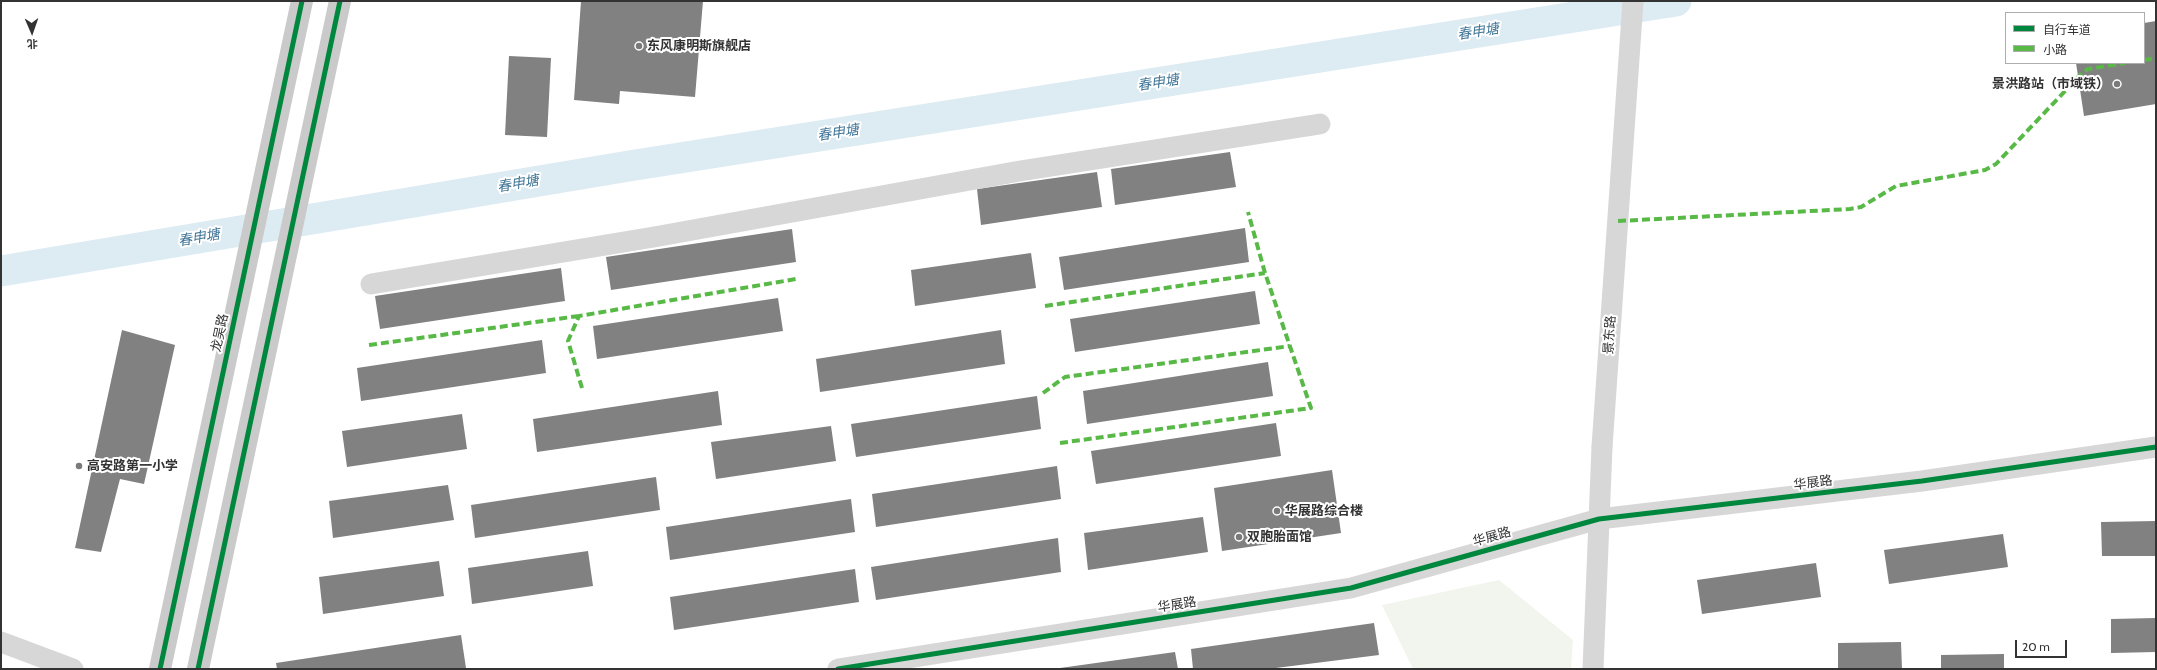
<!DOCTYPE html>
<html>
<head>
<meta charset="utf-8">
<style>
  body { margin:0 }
  #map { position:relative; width:2157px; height:670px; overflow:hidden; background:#fff; font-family:Cabin,"Noto Sans SC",sans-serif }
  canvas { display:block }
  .frame { position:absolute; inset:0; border:2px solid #333; pointer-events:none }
  .legend { position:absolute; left:2005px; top:12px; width:140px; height:52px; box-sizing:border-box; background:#fff; border:1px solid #adadad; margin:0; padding:5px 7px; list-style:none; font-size:12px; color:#333 }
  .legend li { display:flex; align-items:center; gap:8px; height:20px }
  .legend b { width:20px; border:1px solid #adadad }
  .north { position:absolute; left:12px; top:12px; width:40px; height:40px; -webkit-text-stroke:3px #fff; paint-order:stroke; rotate:178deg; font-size:11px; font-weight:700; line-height:16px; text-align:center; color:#333 }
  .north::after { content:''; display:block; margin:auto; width:14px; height:18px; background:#333; clip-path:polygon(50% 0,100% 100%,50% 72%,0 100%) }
  .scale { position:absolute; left:2015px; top:640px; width:52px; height:18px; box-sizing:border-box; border:2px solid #333; border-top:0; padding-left:5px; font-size:12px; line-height:14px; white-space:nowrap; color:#333; -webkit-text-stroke:3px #fff; paint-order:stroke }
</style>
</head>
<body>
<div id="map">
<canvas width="2157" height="670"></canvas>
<div class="frame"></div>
<ul class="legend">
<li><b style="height:5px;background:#00873e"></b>自行车道</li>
<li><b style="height:5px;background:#58b947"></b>小路</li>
</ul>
<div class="north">北</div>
<div class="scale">20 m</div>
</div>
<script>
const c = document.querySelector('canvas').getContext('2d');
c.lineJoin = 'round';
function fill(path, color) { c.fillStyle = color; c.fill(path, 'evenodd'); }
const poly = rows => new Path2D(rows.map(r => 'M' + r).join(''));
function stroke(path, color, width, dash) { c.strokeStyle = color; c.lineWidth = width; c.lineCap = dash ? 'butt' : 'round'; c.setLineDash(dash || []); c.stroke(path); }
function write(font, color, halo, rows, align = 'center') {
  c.font = font + ' Cabin,"Noto Sans SC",sans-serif'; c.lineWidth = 4; c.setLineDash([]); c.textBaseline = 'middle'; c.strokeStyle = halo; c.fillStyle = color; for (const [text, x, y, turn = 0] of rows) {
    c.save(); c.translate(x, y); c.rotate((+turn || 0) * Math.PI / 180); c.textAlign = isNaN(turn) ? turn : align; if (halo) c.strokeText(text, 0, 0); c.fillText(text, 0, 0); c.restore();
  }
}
const green = poly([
  [1499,580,1573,640,1571,669,1413,669,1382,605]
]);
const river = poly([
  [1,271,629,166,1676,1]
]);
const building = poly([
  [581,1,703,1,695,97,620,91,619,104,574,100],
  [2156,21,2156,104,2084,116,2076,63,2144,63,2144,23],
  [509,56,551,58,547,137,505,135],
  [1230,152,1236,187,1115,205,1111,169],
  [1097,172,1102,207,981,225,977,189],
  [1245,228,1249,262,1064,290,1059,257],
  [792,229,796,262,611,290,606,257],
  [1031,253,1036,288,915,306,911,270],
  [561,268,565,301,380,329,375,296],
  [1255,291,1260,324,1075,352,1070,319],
  [778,298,783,331,597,359,593,326],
  [122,330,175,345,144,484,120,479,101,552,75,548],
  [1001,330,1005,364,820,392,816,359],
  [542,340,546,373,361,401,357,368],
  [1268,362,1273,396,1087,424,1083,391],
  [718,391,722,425,537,452,533,419],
  [1037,396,1041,429,856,457,851,424],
  [462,414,467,449,347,467,342,431],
  [1276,423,1281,456,1096,484,1091,451],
  [831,426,836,461,716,479,711,442],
  [1057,466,1061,499,876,527,872,494],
  [1332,470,1341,533,1222,551,1214,488],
  [656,477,660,510,475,538,471,505],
  [448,485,454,520,333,538,329,501],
  [851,499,855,532,670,560,666,527],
  [1203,517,1208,552,1088,570,1084,533],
  [2156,521,2156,556,2102,556,2101,522],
  [2003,534,2008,567,1889,584,1884,550],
  [1058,538,1061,572,876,600,871,567],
  [588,551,593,586,472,604,468,568],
  [439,561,444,596,323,614,319,577],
  [1816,563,1821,597,1702,614,1697,580],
  [855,569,859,602,674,630,670,597],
  [2156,618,2156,652,2111,653,2111,619],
  [1374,623,1379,655,1268,669,1193,669,1191,649],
  [461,635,466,668,277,669,276,663],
  [1901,642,1902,669,1838,669,1838,643],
  [1175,652,1178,669,1060,669,1060,668],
  [2004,654,2004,669,1941,669,1941,655]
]);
const minor = poly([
  [371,284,654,237,1020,171,1320,124],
  [1,642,73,669],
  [838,669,1351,588,1599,519,1922,481,2156,447],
  [1593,669,1602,447]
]);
const major = poly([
  [160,669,302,1],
  [198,669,340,1]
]);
const minorBridge = poly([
  [1602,447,1633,1]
]);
const quiet = poly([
  [2144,60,2156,58],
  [1618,221,1850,209,1861,207,1896,186,1985,170,1996,164,2082,73,2088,69,2125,63],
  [1045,306,1265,273],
  [369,345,579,316],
  [582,388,568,341,579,316,796,279],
  [1043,393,1065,377,1290,346],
  [1060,443,1311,408,1265,273,1248,212]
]);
const cycleway = poly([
  [160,669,302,1],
  [198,669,340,1],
  [838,669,1351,588,1599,519,1922,481,2156,447]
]);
const markers = [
  [639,46,4,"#7a7a7a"],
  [2117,84,4,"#7a7a7a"],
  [79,466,4,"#7a7a7a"],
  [1277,511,4,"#7a7a7a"],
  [1239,537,4,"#7a7a7a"]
];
const poiNames = [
  ["东风康明斯旗舰店",647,46],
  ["景洪路站（市域铁）",2109,84,"right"],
  ["高安路第一小学",87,466],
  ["华展路综合楼",1285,511],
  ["双胞胎面馆",1247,537]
];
const streetNames = [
  ["龙吴路",220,333,-78],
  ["景东路",1610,335,-86],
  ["华展路",1813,483,-7],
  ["华展路",1492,537,-16],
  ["华展路",1177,605,-9]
];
const waterNames = [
  ["春申塘",1478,32,-9],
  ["春申塘",1158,83,-9],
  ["春申塘",838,133,-9],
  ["春申塘",518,184,-10],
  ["春申塘",199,238,-10]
];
fill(green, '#f1f5ed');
stroke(river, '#ddebf3', 31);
fill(building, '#818181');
stroke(minor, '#d7d7d7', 21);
stroke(major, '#cacaca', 22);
stroke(minorBridge, '#d7d7d7', 21);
stroke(quiet, '#58b947', 4, [8, 4]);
stroke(cycleway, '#00873e', 5);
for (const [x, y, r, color] of markers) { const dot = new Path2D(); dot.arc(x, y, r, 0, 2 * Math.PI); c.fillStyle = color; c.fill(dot); stroke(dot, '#fff', 1.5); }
write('bold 13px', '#333', '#fff', poiNames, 'left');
write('13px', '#333', '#fff', streetNames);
write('italic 14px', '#3f7597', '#fff', waterNames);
</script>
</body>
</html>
